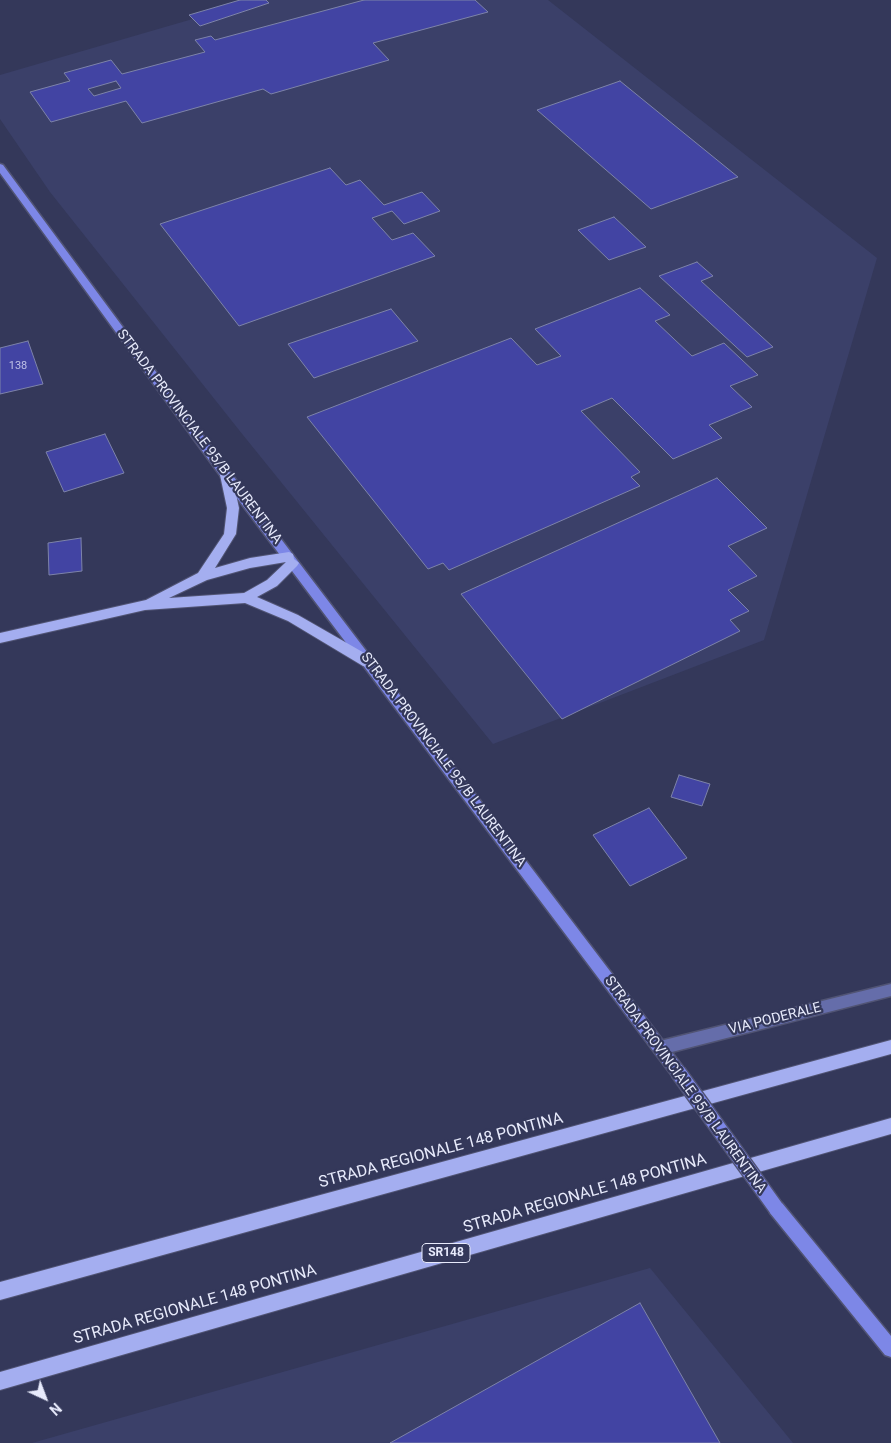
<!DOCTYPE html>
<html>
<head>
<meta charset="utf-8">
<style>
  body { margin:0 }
  #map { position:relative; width:891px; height:1443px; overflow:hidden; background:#34385a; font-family:Roboto,sans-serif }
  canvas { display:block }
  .north { position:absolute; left:20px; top:1373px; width:50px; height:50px; -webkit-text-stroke:4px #34385a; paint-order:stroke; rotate:137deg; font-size:14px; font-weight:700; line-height:20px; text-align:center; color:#e7eafb }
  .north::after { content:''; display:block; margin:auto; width:18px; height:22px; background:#e7eafb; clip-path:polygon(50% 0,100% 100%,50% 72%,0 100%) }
</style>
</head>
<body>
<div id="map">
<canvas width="891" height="1443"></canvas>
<div class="north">N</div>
</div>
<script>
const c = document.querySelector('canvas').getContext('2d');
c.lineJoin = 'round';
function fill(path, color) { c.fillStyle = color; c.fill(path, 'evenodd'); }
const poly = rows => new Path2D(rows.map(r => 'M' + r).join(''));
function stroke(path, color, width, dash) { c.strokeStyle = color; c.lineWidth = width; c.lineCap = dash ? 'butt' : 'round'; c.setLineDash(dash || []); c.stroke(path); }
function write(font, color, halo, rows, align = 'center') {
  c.font = font + ' Roboto,sans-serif'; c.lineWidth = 4.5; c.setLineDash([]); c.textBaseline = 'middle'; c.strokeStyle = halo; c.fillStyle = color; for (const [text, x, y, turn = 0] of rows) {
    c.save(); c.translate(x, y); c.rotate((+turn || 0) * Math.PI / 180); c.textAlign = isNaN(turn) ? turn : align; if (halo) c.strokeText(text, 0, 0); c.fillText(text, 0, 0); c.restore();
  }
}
const built = poly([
  [258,0,548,0,877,258,764,640,493,744,243,435,50,192,0,119,0,75],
  [650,1268,793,1443,32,1443]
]);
const building = poly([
  [240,0,266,0,269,3,200,26,189,15,240,0],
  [364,0,475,0,488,12,373,43,389,60,271,94,263,89,142,123,126,101,51,122,30,92,70,81,64,73,111,60,122,74,205,52,195,40,211,36,215,40,364,0],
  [116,81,121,88,94,96,88,89,116,81],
  [620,81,738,177,651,209,537,110,620,81],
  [330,168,346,185,360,180,384,205,422,192,440,211,404,224,392,211,372,218,392,240,413,233,435,256,239,326,160,224,330,168],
  [614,217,646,247,609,260,578,230,614,217],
  [697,262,713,276,701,281,773,347,747,357,659,276,697,262],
  [640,288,670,315,655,321,692,356,724,343,758,375,730,386,752,407,709,425,722,438,673,459,612,398,581,411,640,472,631,477,640,486,449,570,443,563,428,569,307,417,511,338,537,365,561,356,535,329,640,288],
  [391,309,418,341,314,378,288,344,391,309],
  [28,341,43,384,0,394,0,348,28,341],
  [105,434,124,473,64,492,46,452,105,434],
  [717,478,767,528,728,546,757,576,728,590,749,611,730,620,740,631,562,719,461,594,717,478],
  [81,538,82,571,49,575,48,543,81,538],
  [679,775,710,784,702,806,671,797,679,775],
  [649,808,687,858,630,886,593,835,649,808],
  [640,1303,720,1443,390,1443,640,1303]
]);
const minor = poly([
  [891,984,891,996,660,1055,655,1053,653,1048,655,1043,660,1041,891,984]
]);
const secondary = poly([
  [0,164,3,165,230,472,683,1067,685,1072,683,1077,678,1079,673,1077,222,478,0,173,0,164],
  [776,1200,782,1203,891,1336,891,1357,885,1355,770,1213,768,1208,770,1203,776,1200]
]);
const trunk = poly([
  [226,471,232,475,239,508,236,534,215,568,250,558,289,552,293,554,294,559,299,563,297,566,277,586,257,597,298,615,373,658,375,662,373,666,368,667,363,666,288,621,245,603,145,610,0,643,0,633,146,600,198,573,224,534,227,508,220,475,226,471],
  [286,562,267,580,244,593,169,598,207,580,250,568,286,562],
  [891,1040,891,1054,0,1300,0,1282,891,1040],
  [891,1118,891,1134,0,1390,0,1372,891,1118]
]);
const secondaryBridge = poly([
  [678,1072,776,1208]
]);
const numberNames = [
  ["138",18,366]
];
const shields = [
  [446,1253,48]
];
const shieldNames = [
  ["SR148",446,1253]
];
const streetNames = [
  ["STRADA PROVINCIALE 95/B LAURENTINA",199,437,53],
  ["STRADA PROVINCIALE 95/B LAURENTINA",443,760,53],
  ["VIA PODERALE",775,1019,-14],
  ["STRADA PROVINCIALE 95/B LAURENTINA",685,1085,54]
];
const nearStreetnames = [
  ["STRADA REGIONALE 148 PONTINA",441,1151,-15],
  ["STRADA REGIONALE 148 PONTINA",585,1194,-16],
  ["STRADA REGIONALE 148 PONTINA",195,1305,-16]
];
fill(built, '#3b4069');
fill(building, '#4244a3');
stroke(building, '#7d83a9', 1);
stroke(minor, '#515474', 3);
stroke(secondary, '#515474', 3);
stroke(trunk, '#515474', 2);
fill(minor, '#656daa');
fill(secondary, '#7d87e7');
fill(trunk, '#a4aef0');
stroke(secondaryBridge, '#515474', 18, []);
stroke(secondaryBridge, '#7d87e7', 15);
write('11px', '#bec0e5', null, numberNames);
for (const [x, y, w] of shields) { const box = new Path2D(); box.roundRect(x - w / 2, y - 9.5, w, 19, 4); c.fillStyle = '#34385a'; c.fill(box); stroke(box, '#e7eafb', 1); }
write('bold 12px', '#e7eafb', null, shieldNames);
write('14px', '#e7eafb', '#34385a', streetNames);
write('16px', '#e7eafb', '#34385a', nearStreetnames);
</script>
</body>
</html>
